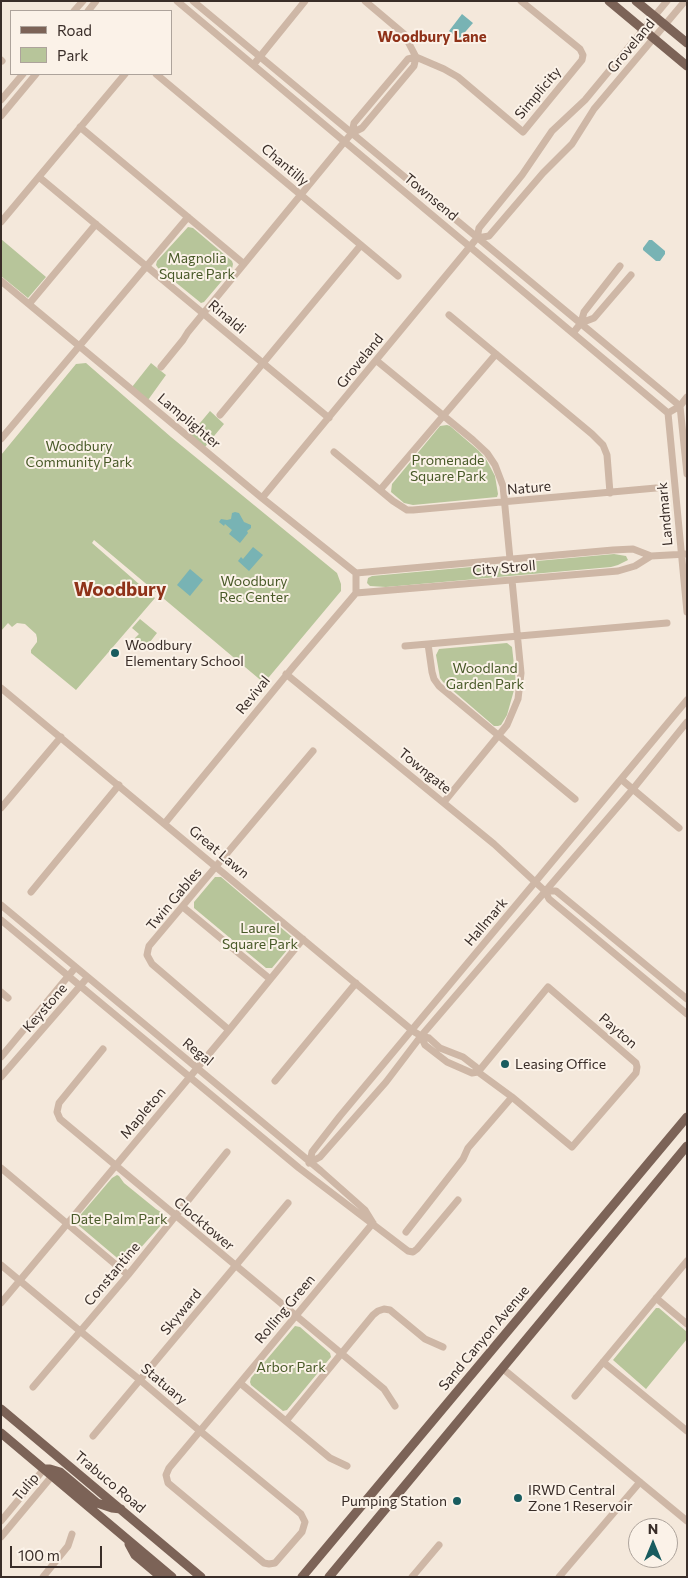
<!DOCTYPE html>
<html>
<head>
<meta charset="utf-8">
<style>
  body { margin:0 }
  #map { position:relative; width:688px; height:1578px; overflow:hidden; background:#f4e8db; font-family:Commissioner,sans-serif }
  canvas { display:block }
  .frame { position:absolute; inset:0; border:2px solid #392d28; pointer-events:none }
  .legend { position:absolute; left:10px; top:10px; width:162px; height:65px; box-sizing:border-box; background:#fbf2e8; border:1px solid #ada39b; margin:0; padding:6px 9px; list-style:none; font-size:15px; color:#392d28 }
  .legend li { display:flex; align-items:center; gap:10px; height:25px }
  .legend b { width:25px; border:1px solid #ada39b }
  .north { position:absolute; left:628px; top:1518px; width:50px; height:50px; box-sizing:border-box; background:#fbf2e8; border:1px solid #ada39b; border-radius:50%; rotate:0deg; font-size:14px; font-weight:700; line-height:20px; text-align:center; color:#392d28 }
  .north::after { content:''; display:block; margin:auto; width:18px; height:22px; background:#195c5f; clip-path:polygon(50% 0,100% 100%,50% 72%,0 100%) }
  .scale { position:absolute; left:10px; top:1546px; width:92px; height:22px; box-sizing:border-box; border:2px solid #392d28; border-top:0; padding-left:6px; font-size:15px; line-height:18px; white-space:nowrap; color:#392d28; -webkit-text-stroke:4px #fbf2e8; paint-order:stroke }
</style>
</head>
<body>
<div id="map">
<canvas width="688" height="1578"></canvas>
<div class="frame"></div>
<ul class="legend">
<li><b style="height:6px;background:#7c6357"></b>Road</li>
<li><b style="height:14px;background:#b7c59a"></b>Park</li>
</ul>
<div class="north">N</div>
<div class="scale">100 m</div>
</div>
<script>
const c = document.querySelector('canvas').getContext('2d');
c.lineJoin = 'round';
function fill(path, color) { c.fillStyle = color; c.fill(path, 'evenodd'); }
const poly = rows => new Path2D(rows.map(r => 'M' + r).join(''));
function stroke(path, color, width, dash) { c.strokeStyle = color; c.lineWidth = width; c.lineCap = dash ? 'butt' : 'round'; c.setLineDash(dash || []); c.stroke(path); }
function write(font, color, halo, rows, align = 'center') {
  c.font = font + ' Commissioner,sans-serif'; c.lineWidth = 4; c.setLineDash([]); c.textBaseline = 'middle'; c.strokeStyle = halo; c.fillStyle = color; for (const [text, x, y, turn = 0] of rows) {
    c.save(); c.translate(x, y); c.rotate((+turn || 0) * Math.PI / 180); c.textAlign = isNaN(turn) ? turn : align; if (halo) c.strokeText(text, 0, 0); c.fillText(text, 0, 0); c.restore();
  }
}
const green = poly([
  [188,227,193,228,232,261,233,264,232,269,204,302,201,303,158,268,156,265,157,261],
  [1,239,46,277,28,298,1,276],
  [86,363,171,437,337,573,341,584,341,591,264,683,94,540,92,543,155,598,76,690,31,653,31,650,37,642,37,638,36,634,25,624,17,623,12,627,8,623,1,631,1,455,76,364],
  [151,363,166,375,148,400,132,387],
  [210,411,224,424,205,447,190,435],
  [447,425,450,426,478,450,486,459,495,476,498,494,497,497,413,505,404,503,391,492,392,484,440,426],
  [614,554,626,556,628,560,618,565,611,567,386,587,370,586,367,583,368,578,372,576],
  [140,619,157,633,146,647,135,638,139,634,132,628],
  [507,643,512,647,516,683,507,715,501,725,498,726,494,726,443,682,440,678,436,655,439,649],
  [215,877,221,877,292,937,293,943,272,968,266,968,194,908,194,902],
  [117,1175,119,1176,124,1183,156,1209,164,1214,165,1217,163,1223,127,1263,122,1262,77,1224,77,1219,112,1178],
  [656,1308,659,1308,687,1332,687,1339,646,1389,613,1360],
  [295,1326,300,1327,330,1353,331,1357,287,1410,283,1411,251,1385,250,1382,251,1378]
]);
const water = poly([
  [462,14,473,23,459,39,449,31],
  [649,240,652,240,665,251,665,254,660,261,656,261,643,250,643,248],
  [235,512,239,513,244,522,251,525,251,528,247,531,248,533,240,543,229,534,232,530,225,524,224,526,219,522,221,519,227,520,231,519,232,513],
  [253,547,263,555,249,571,238,561,241,557,243,559],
  [190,569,203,580,190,596,177,585]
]);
const minor = poly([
  [177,1,668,413],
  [193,1,680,406,687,474],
  [365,1,404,34,416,57,444,69,458,77,523,132,582,60,583,55,580,49,521,1],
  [74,11,83,1],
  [88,11,96,1],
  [1,60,2,61],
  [254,64,305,1],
  [156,74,398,276],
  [1,100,23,74],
  [1,116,36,74],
  [80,127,244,264],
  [352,133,354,123,408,59,416,57],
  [39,177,329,418],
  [1,222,125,74],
  [477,238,489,236,543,173,572,144,594,109,685,1],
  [1,281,262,498,356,573,356,593,293,667,165,823],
  [29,304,96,224],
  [449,315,592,434,603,445,607,455,610,493],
  [581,323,594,318,631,275],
  [573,333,581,323,584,312,620,266],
  [377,361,473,440,487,453,495,465,503,486,510,559],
  [161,367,183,340,188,332,345,141,352,133,362,128,414,66,416,57],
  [668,413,687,612],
  [668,413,680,406,687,397],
  [220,415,361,245],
  [1,439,188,217],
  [334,452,393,501,407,510,413,510,656,488],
  [380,490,496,354],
  [262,498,477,238,479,228,522,175,552,131,585,100,667,1],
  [356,573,613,550,633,549,651,556],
  [356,593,618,571,635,566,651,556,687,554],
  [428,644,432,672,434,679,439,686,575,799],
  [405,646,667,623],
  [286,674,494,844,545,891,549,899,687,1014],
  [1,688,413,1031,421,1036,429,1038,440,1048,463,1057,476,1067,478,1072,512,1097,572,1147,636,1073,637,1067,636,1063,548,987,478,1072],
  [622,780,679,828],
  [444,802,507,725,518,699,521,673,512,580],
  [1,808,61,737],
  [545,891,556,891,687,999],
  [31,892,119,785],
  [1,905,321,1171,365,1210,373,1223],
  [183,907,270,979],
  [1,920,299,1168,408,1251,413,1252,417,1249,458,1200],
  [1,992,8,998],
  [229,1030,152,964,147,955,148,950,149,946,313,751],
  [421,1036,425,1045,447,1062,472,1073,478,1072],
  [103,1049,59,1103,57,1112,60,1119,384,1389,395,1406],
  [1,1057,75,968],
  [1,1077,87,978],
  [275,1081,356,983],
  [310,1162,312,1152,340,1116,687,700],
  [309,1163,320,1157,386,1082,421,1036,633,789,687,722],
  [1,1168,128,1275],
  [406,1232,463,1159,468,1148,512,1097],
  [1,1265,80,1331,140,1380,200,1431,301,1514,305,1522,302,1532,275,1563,269,1564,264,1563,168,1483,166,1475,169,1468,200,1431,373,1223],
  [656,1298,687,1324],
  [1,1303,229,1030,303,939],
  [603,1362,687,1431],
  [502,1368,687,1521],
  [240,1383,330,1458,347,1466],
  [33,1387,128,1275,227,1152],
  [575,1396,687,1261],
  [286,1421,373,1315,378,1311,384,1309,390,1310,425,1339,443,1347],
  [93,1436,288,1203],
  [1,1521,44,1469],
  [1,1537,52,1476],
  [43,1577,68,1546,72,1534],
  [412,1577,439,1545],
  [559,1577,640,1482]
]);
const major = poly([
  [609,1,687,66],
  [636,1,687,43],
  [1,1409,201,1577],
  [1,1433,172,1577],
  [44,1469,50,1469,60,1472,97,1503,112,1508,121,1509],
  [129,1544,135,1555,161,1577],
  [302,1577,687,1117],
  [329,1577,687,1146]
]);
const markers = [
  [115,653,5,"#195c5f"],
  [505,1064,5,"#195c5f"],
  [518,1498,5,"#195c5f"],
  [457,1501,5,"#195c5f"]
];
const streetNames = [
  ["Groveland",631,46,-50],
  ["Simplicity",538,93,-50],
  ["Chantilly",285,165,40],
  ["Townsend",431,197,40],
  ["Rinaldi",227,317,40],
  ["Groveland",360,361,-51],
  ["Lamplighter",189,421,40],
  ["Nature",529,488,-5],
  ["Landmark",665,514,-95],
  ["City Stroll",504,568,-5],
  ["Revival",253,695,-51],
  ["Towngate",425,771,39],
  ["Great Lawn",219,852,40],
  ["Twin Gables",174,899,-50],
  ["Hallmark",486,922,-50],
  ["Keystone",45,1008,-49],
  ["Payton",618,1031,41],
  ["Regal",198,1052,39],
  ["Mapleton",143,1113,-50],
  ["Clocktower",204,1224,40],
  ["Constantine",112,1274,-50],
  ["Rolling Green",285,1309,-50],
  ["Skyward",181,1312,-50],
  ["Sand Canyon Avenue",484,1338,-50],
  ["Statuary",164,1384,40],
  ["Trabuco Road",110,1482,40],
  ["Tulip",26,1487,-50]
];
const parkNames = [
  ["Magnolia",197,258],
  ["Square Park",197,274],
  ["Woodbury",79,446],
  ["Community Park",79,462],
  ["Promenade",448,460],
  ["Square Park",448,476],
  ["Woodbury",254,581],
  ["Rec Center",254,597],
  ["Woodland",485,668],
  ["Garden Park",485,684],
  ["Laurel",260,928],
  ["Square Park",260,944],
  ["Date Palm Park",119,1219],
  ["Arbor Park",291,1367]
];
const poiNames = [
  ["Woodbury",125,645],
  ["Elementary School",125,661],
  ["Leasing Office",515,1064],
  ["IRWD Central",528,1490],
  ["Zone 1 Reservoir",528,1506],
  ["Pumping Station",447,1501,"right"]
];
const neighbourhoodNames = [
  ["Woodbury Lane",432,37]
];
const districtNames = [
  ["Woodbury",120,590]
];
fill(green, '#b7c59a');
fill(water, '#78b3b4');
stroke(minor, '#ceb7a6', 7);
stroke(major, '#7c6357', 9);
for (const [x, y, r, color] of markers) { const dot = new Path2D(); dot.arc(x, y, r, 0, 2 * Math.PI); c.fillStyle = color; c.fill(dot); stroke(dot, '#fbf2e8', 2); }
write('14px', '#392d28', '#fbf2e8', streetNames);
write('14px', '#495a29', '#fbf2e8', parkNames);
write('14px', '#392d28', '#fbf2e8', poiNames, 'left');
write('bold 15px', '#8f3219', '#fbf2e8', neighbourhoodNames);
write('bold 19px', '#8f3219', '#fbf2e8', districtNames);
</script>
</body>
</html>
